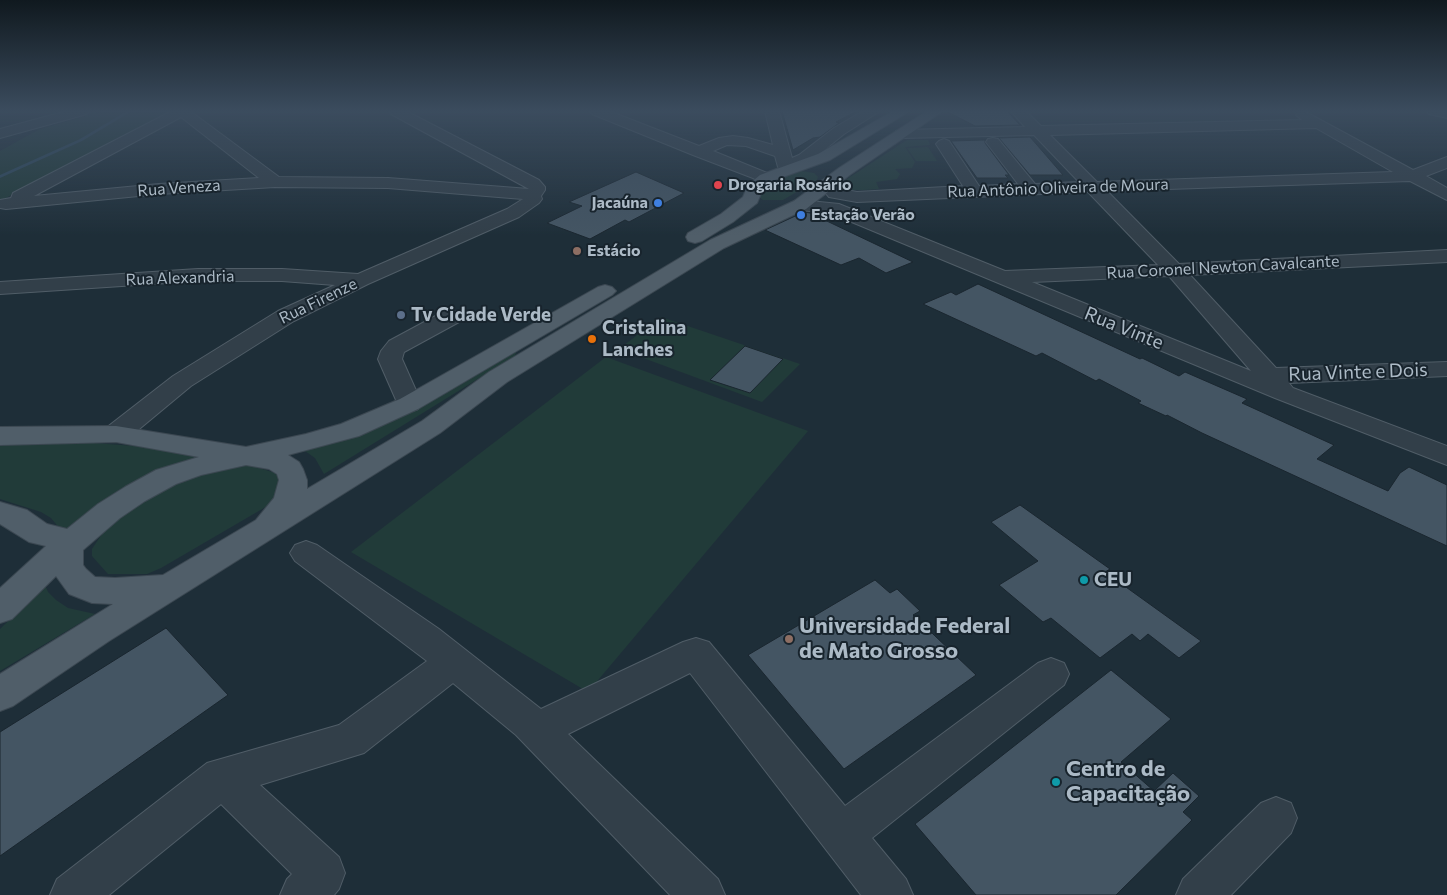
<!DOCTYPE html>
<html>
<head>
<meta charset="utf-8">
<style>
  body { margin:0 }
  canvas { display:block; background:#1e2e38 }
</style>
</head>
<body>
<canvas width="1447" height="895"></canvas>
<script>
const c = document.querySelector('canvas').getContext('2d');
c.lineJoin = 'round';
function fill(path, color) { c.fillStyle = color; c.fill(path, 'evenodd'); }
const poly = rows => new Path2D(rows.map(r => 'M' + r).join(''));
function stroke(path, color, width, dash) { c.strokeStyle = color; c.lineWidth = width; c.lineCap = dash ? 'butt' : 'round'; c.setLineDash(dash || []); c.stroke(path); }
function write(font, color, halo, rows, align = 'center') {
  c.font = font + ' Commissioner,sans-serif'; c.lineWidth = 4; c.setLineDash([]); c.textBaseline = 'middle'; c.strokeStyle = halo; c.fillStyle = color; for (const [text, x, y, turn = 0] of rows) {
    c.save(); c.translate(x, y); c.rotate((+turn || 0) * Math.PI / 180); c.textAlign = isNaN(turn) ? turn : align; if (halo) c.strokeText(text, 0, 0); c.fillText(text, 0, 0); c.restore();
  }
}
const green = poly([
  [102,111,170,111,0,201,0,151,38,130],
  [907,140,928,140,930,145,905,147,915,162,912,168,895,169,900,174,897,179,876,182,879,189,863,190,851,190,841,183],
  [928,147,937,161,916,161,907,148],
  [801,171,814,173,818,177,817,180,783,200,763,200,758,196,759,191,773,181,793,172],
  [661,317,800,364,762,402,619,349],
  [514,352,516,353,515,356,324,474,315,458,305,451,350,437,405,415],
  [606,357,808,431,588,692,351,552],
  [81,442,134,446,201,456,157,472,65,535,51,518,41,512,0,499,0,443],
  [236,463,253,466,275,473,282,481,278,494,269,505,161,568,147,574,108,574,92,556,92,549,104,531,127,511,152,495,201,474],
  [45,585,48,592,56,600,68,608,95,614,0,671,0,629]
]);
const stream = poly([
  [127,111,132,111,82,141,0,178,0,175,80,139,127,111]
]);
const building = poly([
  [782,111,857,111,836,122,839,123,820,137,813,138,793,150,782,111],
  [946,111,1007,111,1020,125,975,126,946,111],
  [1030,137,1037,145,1063,175,1030,175,999,138,1030,137],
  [985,140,985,143,1009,175,1005,175,1008,178,977,178,951,141,985,140],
  [636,172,684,193,629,222,625,220,590,239,547,223,582,206,569,202,636,172],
  [804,212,810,213,913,262,886,273,859,258,841,265,765,230,804,212],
  [978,284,1140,359,1142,358,1179,376,1185,372,1247,399,1242,403,1334,445,1317,459,1388,491,1400,473,1409,467,1447,485,1447,546,1202,433,1167,415,1166,416,1138,403,1141,401,1099,379,1096,381,1042,353,1036,356,923,304,951,292,956,295,978,284],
  [745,346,783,359,750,393,710,380,745,346],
  [1020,505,1110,569,1105,572,1201,641,1179,658,1148,634,1140,641,1132,634,1100,658,1051,618,1043,622,999,585,1038,561,991,522,1020,505],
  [875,580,890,593,897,589,920,611,913,615,976,675,844,769,748,655,875,580],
  [166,628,228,695,0,856,0,732,166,628],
  [1111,670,1171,719,1121,762,1154,791,1173,773,1199,796,1183,812,1192,820,1116,895,976,895,915,824,1111,670]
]);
const minor = poly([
  [67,111,89,111,87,114,0,138,0,129,67,111],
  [172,111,190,111,279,177,388,178,529,189,391,114,389,111,406,111,539,180,545,187,545,190,541,196,542,199,539,203,519,217,368,284,294,321,191,386,126,440,116,442,106,440,103,434,106,428,173,376,278,311,335,285,282,281,198,281,0,294,0,282,198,269,282,269,358,274,507,209,523,199,388,188,275,187,159,194,6,209,0,208,0,200,11,198,13,193,172,111],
  [181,117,259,178,159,184,34,196,181,117],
  [590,111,609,111,699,146,719,138,733,136,748,138,773,145,765,111,779,111,792,158,799,155,834,128,863,111,880,111,844,134,811,161,786,172,780,170,778,167,775,156,746,146,727,145,713,151,772,175,774,178,772,181,766,183,693,155,592,114,590,111],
  [1011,111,1026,111,1041,126,1302,120,1296,115,1298,112,1304,111,1413,170,1447,157,1447,168,1426,176,1447,188,1447,200,1410,181,1107,191,1179,264,1447,250,1447,262,1190,275,1276,368,1447,362,1447,376,1289,383,1293,388,1447,446,1447,465,1275,398,830,213,800,210,794,209,791,205,794,201,800,200,839,204,1005,271,1158,265,1088,192,857,202,829,197,819,185,821,181,827,180,833,181,841,189,857,192,963,186,936,144,939,141,944,139,949,141,979,186,1018,184,986,142,988,139,993,138,998,139,1035,184,1079,182,1034,135,901,138,896,137,894,134,896,131,901,130,1025,127,1011,111],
  [1316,128,1393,172,1097,182,1050,135,1316,128],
  [1169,276,1251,371,1032,282,1169,276],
  [1427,111,1447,111,1447,118,1429,114,1427,111],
  [451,310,459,312,462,317,459,322,404,352,402,359,422,404,418,409,409,412,400,409,378,359,381,351,389,341,443,312,451,310],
  [306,541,317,545,439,629,541,709,683,642,696,638,709,642,845,806,1038,663,1051,658,1064,663,1069,674,1064,685,872,838,906,879,913,895,861,895,690,673,568,734,718,879,725,895,670,895,516,735,453,683,364,753,260,785,339,857,345,873,339,889,334,895,280,895,287,879,292,874,221,804,109,895,50,895,57,879,207,763,339,725,427,661,295,561,290,553,295,545,306,541],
  [1276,797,1291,803,1297,818,1291,833,1231,895,1176,895,1183,879,1261,803,1276,797]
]);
const major = poly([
  [893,111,910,111,830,160,772,181,762,191,757,203,733,222,702,241,695,243,688,241,686,237,688,233,721,214,743,197,748,185,760,175,818,154,893,111],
  [927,111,943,111,851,174,806,209,724,248,507,382,440,433,109,641,13,706,0,711,0,674,113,604,92,603,69,594,56,576,12,619,0,623,0,588,46,546,29,542,0,524,0,502,27,510,47,524,67,529,98,504,125,487,156,470,199,457,116,442,0,445,0,427,116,426,246,447,306,434,341,424,400,399,598,287,605,285,612,287,616,291,612,295,418,409,359,436,288,455,299,462,303,469,307,480,307,489,422,421,489,372,710,240,794,201,839,168,927,111],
  [246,465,269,469,277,474,279,480,274,498,256,520,163,575,115,578,95,577,86,569,83,565,83,550,120,518,145,501,176,484,201,475,246,465]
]);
const markers = [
  [718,185,5,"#e0444e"],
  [658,203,5,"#3f7fe0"],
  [801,215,5,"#3f7fe0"],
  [577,251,5,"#8d6e63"],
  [401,315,5,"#5c6f8a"],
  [592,339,5,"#e8710a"],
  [1084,580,5,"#0f9aa8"],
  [789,639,5,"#8d6e63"],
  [1056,782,5,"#0f9aa8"]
];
const farPoinames = [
  ["Drogaria Rosário",728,185],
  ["Jacaúna",648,203,"right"],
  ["Estação Verão",811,215],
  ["Estácio",587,251]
];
const farStreetnames = [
  ["Rua Veneza",179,188,-4],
  ["Rua Antônio Oliveira de Moura",1058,188,-2],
  ["Rua Coronel Newton Cavalcante",1223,267,-3],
  ["Rua Alexandria",180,278,-2],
  ["Rua Firenze",318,301,-26]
];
const poiNames = [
  ["Tv Cidade Verde",411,315],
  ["Cristalina",602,328],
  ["Lanches",602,350],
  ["CEU",1094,580]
];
const streetNames = [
  ["Rua Vinte",1124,328,22],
  ["Rua Vinte e Dois",1358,372,-2]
];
const nearPoinames = [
  ["Universidade Federal",799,626],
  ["de Mato Grosso",799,651],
  ["Centro de",1066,769],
  ["Capacitação",1066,794]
];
fill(green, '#213b39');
fill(stream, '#2f4a5f');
fill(building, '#445563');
stroke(building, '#1a262f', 1);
stroke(minor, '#505d67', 2);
stroke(major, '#3c4852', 2);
fill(minor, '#323f49');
fill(major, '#505e69');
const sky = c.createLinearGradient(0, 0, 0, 236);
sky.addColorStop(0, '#10191f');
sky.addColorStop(0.47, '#3b4c5e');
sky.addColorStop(1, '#3b4c5e00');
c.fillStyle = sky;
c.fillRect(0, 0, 1447, 236);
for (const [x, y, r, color] of markers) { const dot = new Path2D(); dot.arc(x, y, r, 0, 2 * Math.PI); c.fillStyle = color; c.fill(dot); stroke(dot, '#18242d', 2); }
write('bold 16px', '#acbac6', '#18242d', farPoinames, 'left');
write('16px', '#acbac6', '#18242d', farStreetnames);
write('bold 19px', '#acbac6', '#18242d', poiNames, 'left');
write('19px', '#acbac6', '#18242d', streetNames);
write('bold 22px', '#acbac6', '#18242d', nearPoinames, 'left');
</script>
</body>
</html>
